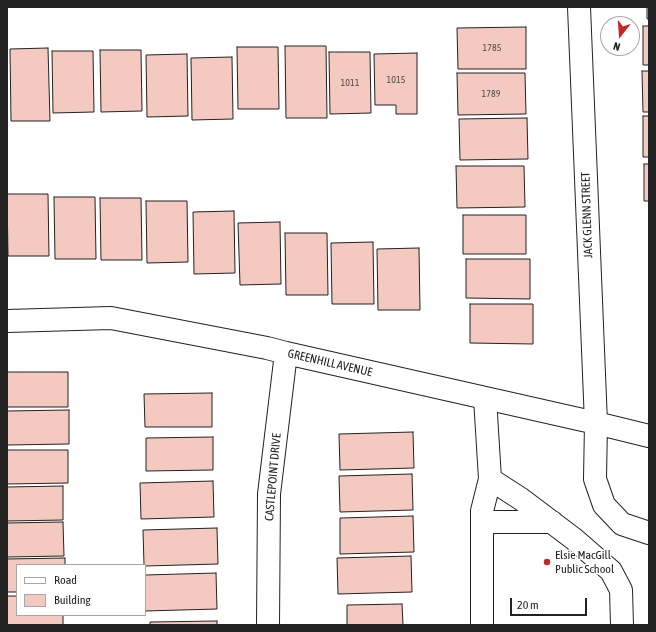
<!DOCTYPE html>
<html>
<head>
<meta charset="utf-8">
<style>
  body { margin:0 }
  #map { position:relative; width:656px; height:632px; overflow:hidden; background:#fff; font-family:"Asap Condensed",sans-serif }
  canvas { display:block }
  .frame { position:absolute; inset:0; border:8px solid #222; pointer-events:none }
  .legend { position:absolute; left:16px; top:564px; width:130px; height:52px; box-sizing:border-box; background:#fff; border:1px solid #a7a7a7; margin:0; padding:5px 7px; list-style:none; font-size:12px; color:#222 }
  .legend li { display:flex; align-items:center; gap:8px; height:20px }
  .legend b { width:20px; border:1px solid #a7a7a7 }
  .north { position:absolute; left:600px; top:16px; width:40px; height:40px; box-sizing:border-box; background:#fff; border:1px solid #a7a7a7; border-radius:50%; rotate:197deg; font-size:11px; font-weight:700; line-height:16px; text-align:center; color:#222 }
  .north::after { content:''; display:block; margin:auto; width:14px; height:18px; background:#c62828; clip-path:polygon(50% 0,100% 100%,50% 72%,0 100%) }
  .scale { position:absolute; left:510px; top:598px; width:77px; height:18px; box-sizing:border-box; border:2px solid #222; border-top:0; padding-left:5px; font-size:12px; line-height:14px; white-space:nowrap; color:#222; -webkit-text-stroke:3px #fff; paint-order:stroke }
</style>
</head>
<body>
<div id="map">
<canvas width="656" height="632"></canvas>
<div class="frame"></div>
<ul class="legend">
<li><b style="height:5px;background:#fff"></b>Road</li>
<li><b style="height:11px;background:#f3c9c0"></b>Building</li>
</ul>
<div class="north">N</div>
<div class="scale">20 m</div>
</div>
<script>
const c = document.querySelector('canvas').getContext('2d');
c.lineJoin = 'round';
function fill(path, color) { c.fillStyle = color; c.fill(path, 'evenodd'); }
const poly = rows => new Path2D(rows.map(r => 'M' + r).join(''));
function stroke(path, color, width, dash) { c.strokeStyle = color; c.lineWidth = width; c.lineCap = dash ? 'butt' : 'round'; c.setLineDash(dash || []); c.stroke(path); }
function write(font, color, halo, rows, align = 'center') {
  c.font = font + ' "Asap Condensed",sans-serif'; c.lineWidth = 3; c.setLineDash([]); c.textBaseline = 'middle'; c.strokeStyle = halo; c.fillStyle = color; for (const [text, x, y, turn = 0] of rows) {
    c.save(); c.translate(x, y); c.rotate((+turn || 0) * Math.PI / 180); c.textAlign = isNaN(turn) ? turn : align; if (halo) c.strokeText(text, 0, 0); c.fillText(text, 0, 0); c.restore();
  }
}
const building = poly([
  [647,7,649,7,649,19,647,19,647,7],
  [643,26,649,26,649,65,643,65,643,26],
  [526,27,526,69,458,69,457,28,526,27],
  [285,46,326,46,327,118,286,118,285,46],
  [237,47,278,47,279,109,238,109,237,47],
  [48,48,50,121,11,121,10,49,48,48],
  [100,50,141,50,142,111,101,112,100,50],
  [52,51,93,51,94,112,53,113,52,51],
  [329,52,370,52,371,113,330,114,329,52],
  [417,53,417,114,396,114,396,105,375,105,374,54,417,53],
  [187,54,188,116,147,117,146,55,187,54],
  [232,57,233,119,192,120,191,58,232,57],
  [642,71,649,71,649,112,643,112,642,71],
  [457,73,525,73,526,114,458,115,457,73],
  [643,116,649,116,649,157,643,157,643,116],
  [527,118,528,159,460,160,459,119,527,118],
  [644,164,649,164,649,201,644,201,644,164],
  [456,166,524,166,525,207,457,208,456,166],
  [7,194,48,194,49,256,8,256,7,194],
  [54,197,95,197,96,259,55,259,54,197],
  [100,198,141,198,142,260,101,260,100,198],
  [146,201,187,201,188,262,147,263,146,201],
  [234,211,235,273,194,274,193,212,234,211],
  [463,215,526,215,526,254,463,254,463,215],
  [280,222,281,284,240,285,238,223,280,222],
  [285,233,327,233,328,295,286,295,285,233],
  [373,242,374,304,332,304,331,243,373,242],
  [419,248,420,310,378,310,377,249,419,248],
  [466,259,530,259,530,299,466,298,466,259],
  [470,304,533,304,533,344,470,343,470,304],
  [7,372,68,372,68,407,7,407,7,372],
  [212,393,212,427,145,427,144,394,212,393],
  [69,410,69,444,7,445,7,411,69,410],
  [413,432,414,468,340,470,339,434,413,432],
  [213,437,213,470,146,471,146,438,213,437],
  [7,450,68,450,68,483,7,484,7,450],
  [412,474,413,510,340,512,339,476,412,474],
  [213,481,214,517,141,519,140,483,213,481],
  [63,486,63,520,7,521,7,487,63,486],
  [413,516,414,552,340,554,340,518,413,516],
  [63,522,64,556,7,557,7,523,63,522],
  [217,528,218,564,145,566,144,565,143,530,217,528],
  [411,556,412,592,338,594,337,558,411,556],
  [65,558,65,565,17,565,17,592,7,592,7,559,65,558],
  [216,573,217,609,145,611,145,575,216,573],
  [7,596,17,596,17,615,63,615,63,625,7,625,7,596],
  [402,604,403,625,347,625,347,605,402,604],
  [217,621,217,625,150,625,150,622,217,621]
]);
const minor = poly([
  [579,7,596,423,595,479,604,505,622,524,649,533],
  [7,321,111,318,267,348,286,353,596,423,649,436],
  [490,479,521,499,574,539,611,571,621,590,622,625],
  [482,522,552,522],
  [268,625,269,494,286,353],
  [482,625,482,511,490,479,485,398]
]);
const markers = [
  [547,562,4,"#c62828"]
];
const numberNames = [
  ["1785",492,48],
  ["1015",396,80],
  ["1011",350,83],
  ["1789",491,94]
];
const streetNames = [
  ["JACK GLENN STREET",587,215,-92],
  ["GREENHILL AVENUE",330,363,13],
  ["CASTLEPOINT DRIVE",273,477,-85]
];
const poiNames = [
  ["Elsie MacGill",555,555],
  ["Public School",555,569]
];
fill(building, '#f3c9c0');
stroke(building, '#222', 1);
stroke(minor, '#222', 24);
stroke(minor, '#fff', 22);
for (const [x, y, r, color] of markers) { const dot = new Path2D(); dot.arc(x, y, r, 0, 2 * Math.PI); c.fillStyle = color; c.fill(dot); stroke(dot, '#fff', 1.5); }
write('10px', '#564c4a', null, numberNames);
write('12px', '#222', '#fff', streetNames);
write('12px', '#222', '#fff', poiNames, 'left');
</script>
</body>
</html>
